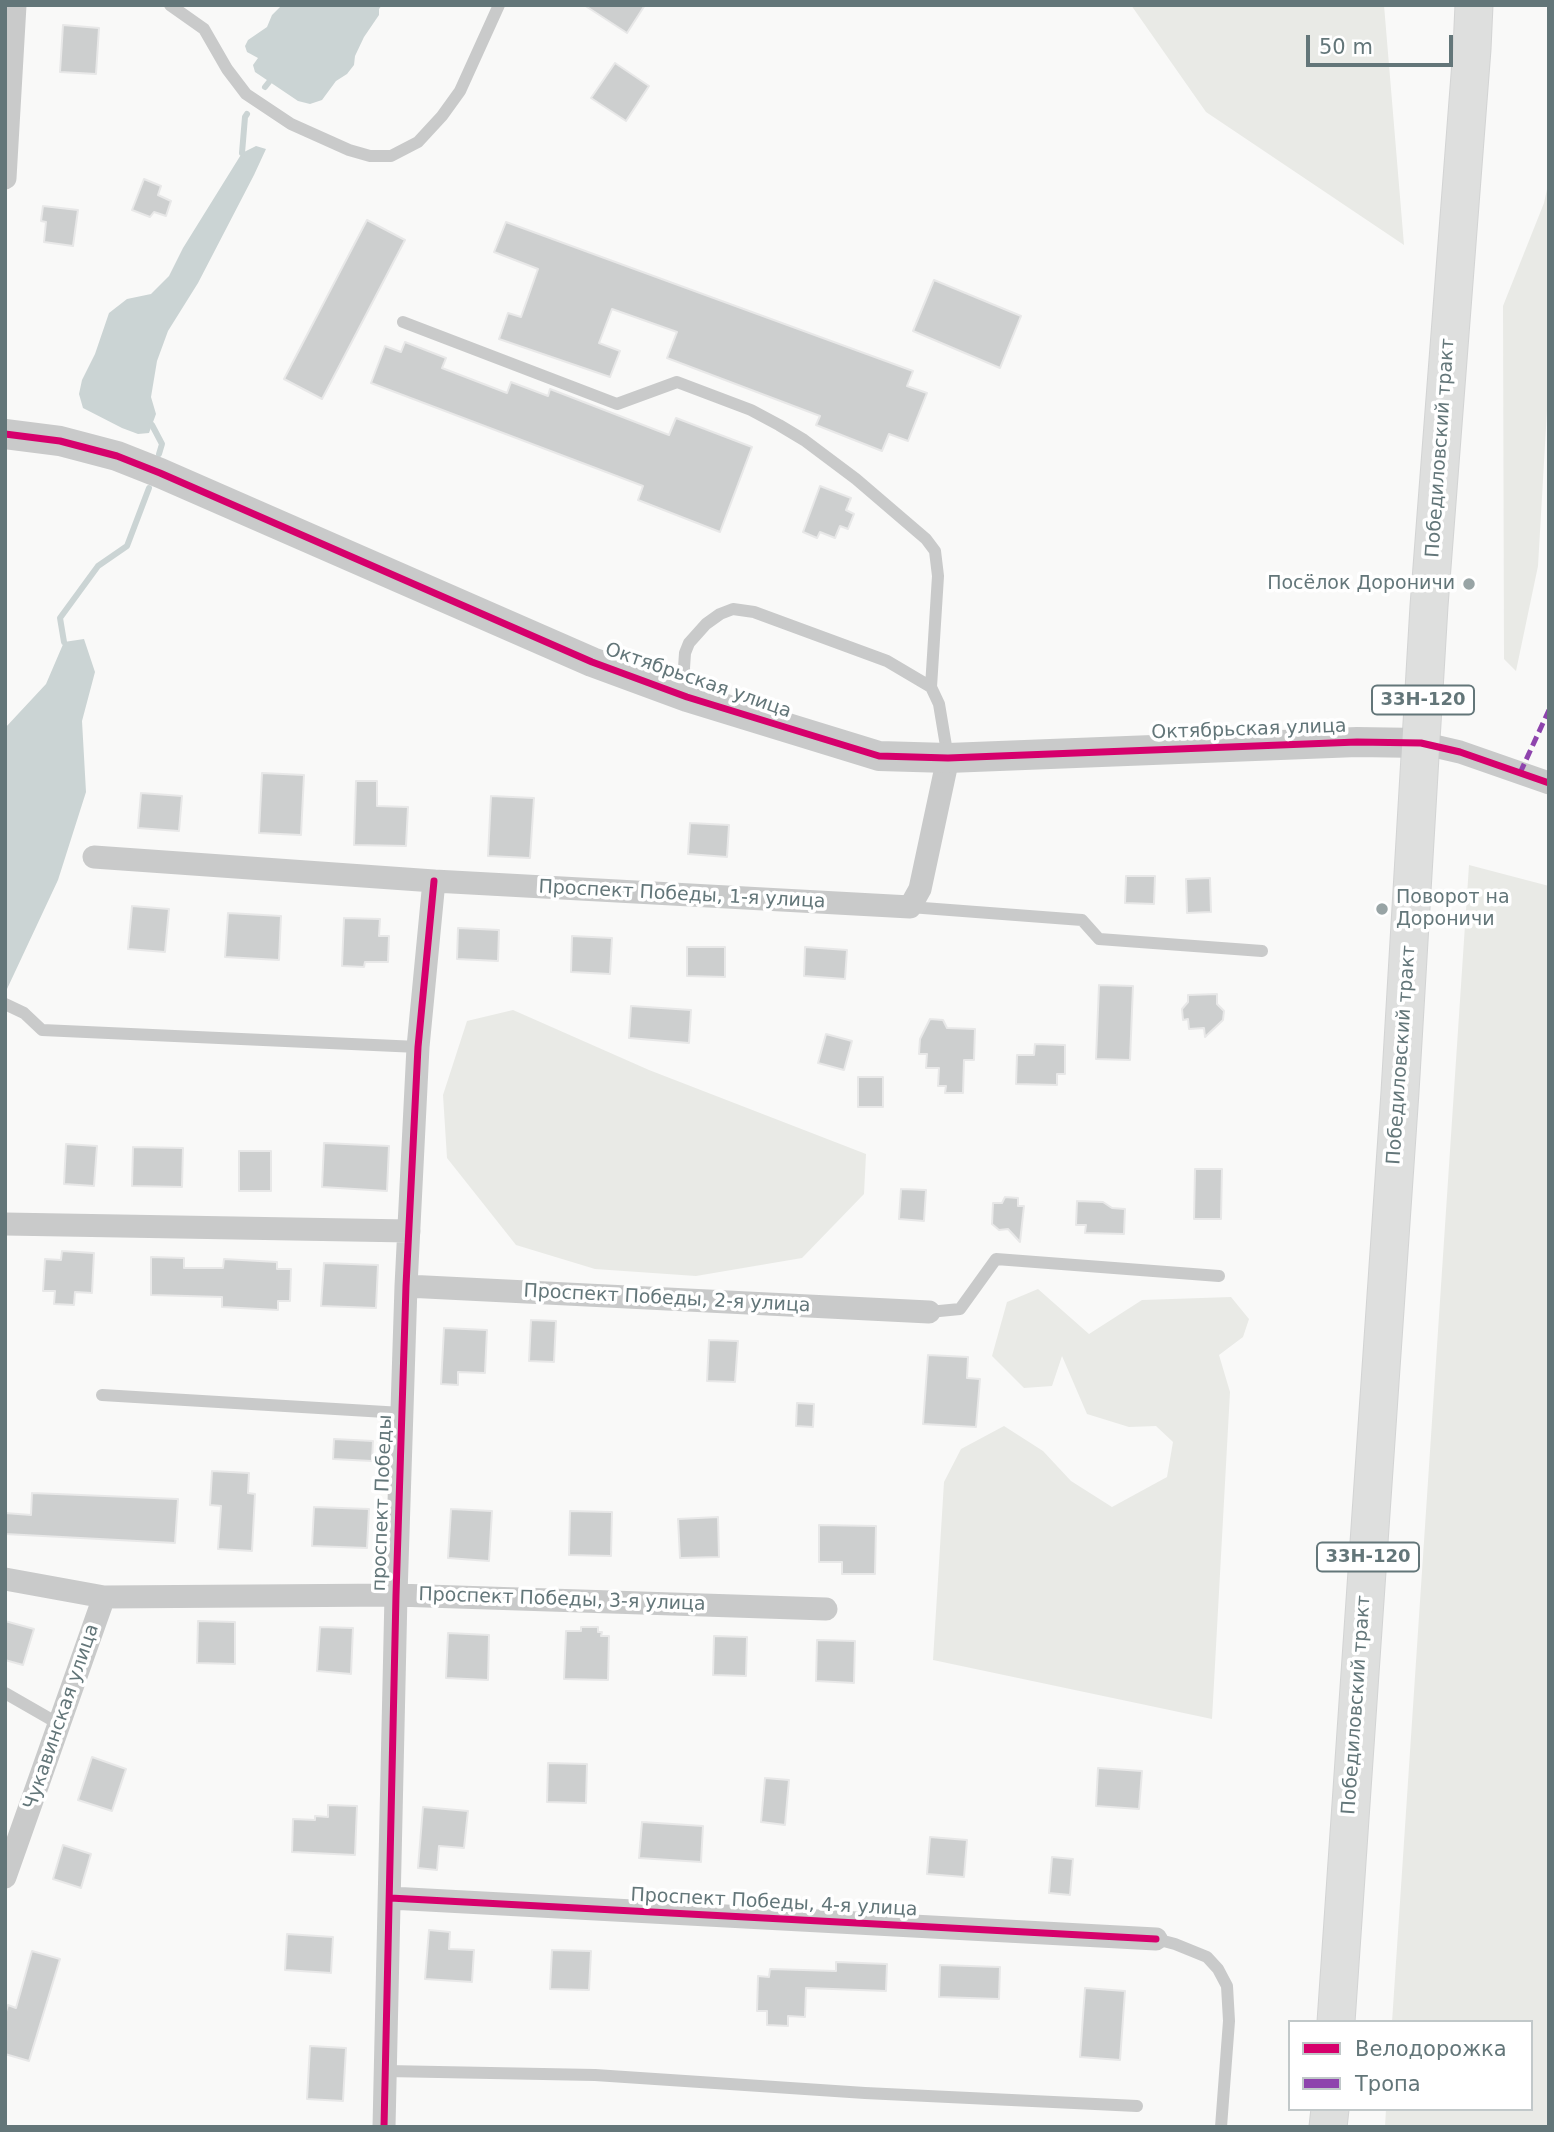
<!DOCTYPE html>
<html>
<head>
<meta charset="utf-8">
<style>
  body { margin:0 }
  #map { position:relative; width:1554px; height:2132px; overflow:hidden; background:#f9f9f8; font-family:"DejaVu Sans",sans-serif }
  canvas { display:block }
  .frame { position:absolute; inset:0; border:7px solid #637679; pointer-events:none }
  .legend { position:absolute; left:1288px; top:2020px; width:245px; height:91px; box-sizing:border-box; background:#fff; border:2px solid #c1c8c9; margin:0; padding:9px 12px; list-style:none; font-size:21px; color:#637679 }
  .legend li { display:flex; align-items:center; gap:14px; height:35px }
  .legend b { width:35px; border:2px solid #c1c8c9 }
  .scale { position:absolute; left:1306px; top:35px; width:147px; height:32px; box-sizing:border-box; border:4px solid #637679; border-top:0; padding-left:9px; font-size:21px; line-height:24px; white-space:nowrap; color:#637679; -webkit-text-stroke:5px #fff; paint-order:stroke }
</style>
</head>
<body>
<div id="map">
<canvas width="1554" height="2132"></canvas>
<div class="frame"></div>
<ul class="legend">
<li><b style="height:9px;background:#d6006c"></b>Велодорожка</li>
<li><b style="height:9px;background:#8e44ad"></b>Тропа</li>
</ul>
<div class="scale">50 m</div>
</div>
<script>
const c = document.querySelector('canvas').getContext('2d');
c.lineJoin = 'round';
function fill(path, color) { c.fillStyle = color; c.fill(path, 'evenodd'); }
const poly = rows => new Path2D(rows.map(r => 'M' + r).join(''));
function stroke(path, color, width, dash) { c.strokeStyle = color; c.lineWidth = width; c.lineCap = dash ? 'butt' : 'round'; c.setLineDash(dash || []); c.stroke(path); }
function write(font, color, halo, rows, align = 'center') {
  c.font = font + ' "DejaVu Sans",sans-serif'; c.lineWidth = 7; c.setLineDash([]); c.textBaseline = 'middle'; c.strokeStyle = halo; c.fillStyle = color; for (const [text, x, y, turn = 0] of rows) {
    c.save(); c.translate(x, y); c.rotate((+turn || 0) * Math.PI / 180); c.textAlign = isNaN(turn) ? turn : align; if (halo) c.strokeText(text, 0, 0); c.fillText(text, 0, 0); c.restore();
  }
}
const green = poly([
  [1131,5,1384,5,1404,245,1206,112],
  [1549,180,1549,376,1538,566,1516,671,1504,659,1503,306,1544,203],
  [1469,865,1549,886,1549,2127,1385,2127,1386,2109,1531,2109,1531,2022,1392,2022],
  [513,1010,649,1070,866,1154,864,1194,802,1258,696,1276,595,1269,516,1245,447,1158,443,1095,467,1021],
  [1038,1289,1089,1334,1142,1300,1231,1297,1249,1319,1243,1337,1219,1355,1230,1392,1212,1719,933,1660,944,1482,961,1449,1004,1426,1043,1451,1071,1481,1112,1507,1167,1477,1173,1442,1156,1426,1129,1427,1087,1414,1062,1356,1052,1386,1024,1388,992,1356,1007,1302]
]);
const water = poly([
  [282,5,382,5,379,9,379,15,364,37,355,56,354,65,347,74,336,81,322,100,310,104,298,101,255,72,253,65,258,58,247,52,245,46,248,40,267,27,272,15],
  [256,146,266,149,254,175,198,283,168,331,157,361,151,397,156,414,149,433,138,434,122,428,83,408,79,394,82,380,95,354,109,313,127,299,151,294,169,276,183,248,242,153],
  [84,639,95,672,82,721,86,792,58,880,7,989,5,728,46,684,64,642]
]);
const stream = poly([
  [265,87,269,82],
  [242,153,245,117,247,114],
  [152,425,162,444,159,454],
  [64,642,60,618,98,566,127,546,149,488]
]);
const building = poly([
  [584,5,645,5,627,33,584,5],
  [63,25,99,28,96,74,60,72,63,25],
  [615,63,649,86,626,121,591,98,615,63],
  [144,179,161,186,158,195,171,201,166,216,154,212,150,217,132,210,144,179],
  [43,206,78,210,73,246,44,242,46,222,41,221,43,206],
  [367,220,405,240,322,399,284,379,367,220],
  [506,222,913,371,907,386,927,393,908,441,889,434,882,451,816,425,820,416,667,358,677,332,612,309,599,343,620,351,610,377,499,339,508,313,521,317,538,269,494,252,506,222],
  [934,280,1021,316,1000,368,913,331,934,280],
  [405,342,446,358,442,368,507,393,511,382,548,396,550,389,669,435,676,418,752,447,720,532,638,500,643,486,371,383,385,346,401,352,405,342],
  [820,486,851,498,846,510,854,514,848,529,840,526,835,538,820,532,817,538,803,532,820,486],
  [262,773,304,775,301,835,259,833,262,773],
  [356,781,377,781,377,806,408,807,406,846,354,845,356,781],
  [141,793,182,796,179,831,138,828,141,793],
  [491,796,534,798,530,858,488,856,491,796],
  [690,823,729,825,727,857,688,854,690,823],
  [1126,876,1155,876,1154,904,1125,903,1126,876],
  [1210,878,1211,912,1187,913,1186,879,1210,878],
  [132,906,169,909,165,952,128,949,132,906],
  [228,913,281,916,279,960,225,957,228,913],
  [344,918,380,919,379,936,389,936,388,962,365,962,364,967,342,966,344,918],
  [458,928,499,930,498,961,457,959,458,928],
  [572,936,612,938,610,974,571,972,572,936],
  [687,947,725,947,725,977,687,976,687,947],
  [805,947,847,950,845,979,804,976,805,947],
  [1099,985,1133,986,1130,1060,1096,1059,1099,985],
  [1217,994,1217,1004,1224,1011,1223,1020,1205,1037,1204,1028,1189,1029,1188,1019,1183,1020,1182,1009,1188,1002,1188,995,1217,994],
  [631,1006,691,1010,689,1043,629,1038,631,1006],
  [930,1019,943,1020,947,1028,975,1029,974,1060,964,1060,963,1093,945,1093,946,1086,938,1086,939,1068,926,1068,927,1054,919,1054,920,1039,930,1019],
  [826,1034,852,1041,844,1070,818,1063,826,1034],
  [1035,1044,1065,1045,1065,1074,1057,1074,1057,1085,1016,1084,1017,1055,1034,1055,1035,1044],
  [858,1077,883,1077,883,1107,858,1107,858,1077],
  [324,1143,389,1146,387,1191,322,1187,324,1143],
  [66,1144,97,1146,94,1186,64,1184,66,1144],
  [133,1147,183,1148,182,1187,132,1186,133,1147],
  [239,1151,271,1151,271,1191,239,1191,239,1151],
  [1195,1169,1222,1169,1221,1219,1194,1219,1195,1169],
  [901,1189,926,1190,924,1221,899,1219,901,1189],
  [1005,1197,1018,1198,1018,1206,1024,1206,1020,1242,1008,1229,999,1230,992,1224,993,1203,1002,1203,1005,1197],
  [1077,1201,1103,1202,1112,1208,1125,1209,1124,1234,1085,1233,1086,1225,1076,1225,1077,1201],
  [62,1251,94,1253,92,1293,75,1292,74,1305,54,1304,55,1291,43,1291,45,1259,61,1260,62,1251],
  [151,1257,184,1258,184,1268,223,1268,224,1259,277,1262,277,1269,291,1269,290,1301,278,1301,278,1310,222,1307,222,1297,151,1295,151,1257],
  [324,1263,378,1265,376,1308,321,1306,324,1263],
  [531,1320,556,1321,554,1362,529,1361,531,1320],
  [444,1328,487,1330,485,1373,458,1372,458,1385,441,1384,444,1328],
  [709,1340,738,1341,735,1382,707,1381,709,1340],
  [928,1355,968,1357,967,1378,980,1379,976,1427,923,1424,928,1355],
  [797,1403,814,1404,813,1427,796,1426,797,1403],
  [334,1439,373,1441,372,1461,333,1459,334,1439],
  [212,1471,249,1473,248,1493,255,1494,252,1551,218,1549,221,1506,210,1505,212,1471],
  [32,1493,178,1499,175,1543,5,1534,5,1513,31,1515,32,1493],
  [314,1507,369,1509,367,1548,312,1546,314,1507],
  [451,1509,492,1511,489,1561,448,1558,451,1509],
  [570,1511,612,1512,611,1556,569,1555,570,1511],
  [718,1517,719,1557,680,1558,678,1519,718,1517],
  [819,1525,876,1526,875,1574,842,1574,842,1562,819,1562,819,1525],
  [5,1621,34,1629,23,1665,5,1660,5,1621],
  [198,1621,235,1622,235,1664,197,1663,198,1621],
  [320,1627,353,1628,351,1674,317,1671,320,1627],
  [581,1627,598,1627,598,1632,602,1632,601,1636,609,1636,608,1680,564,1679,566,1631,581,1631,581,1627],
  [448,1633,489,1635,488,1680,446,1678,448,1633],
  [714,1636,747,1637,746,1676,713,1675,714,1636],
  [817,1640,855,1641,854,1683,816,1681,817,1640],
  [92,1757,126,1769,112,1811,78,1800,92,1757],
  [548,1763,587,1764,586,1803,547,1802,548,1763],
  [1098,1768,1142,1771,1139,1809,1096,1806,1098,1768],
  [765,1778,789,1780,785,1825,761,1822,765,1778],
  [328,1805,357,1806,355,1855,292,1852,293,1819,315,1820,315,1816,328,1817,328,1805],
  [423,1807,468,1811,464,1848,439,1846,437,1870,418,1868,423,1807],
  [642,1822,703,1826,701,1862,639,1858,642,1822],
  [930,1837,967,1840,964,1877,927,1874,930,1837],
  [63,1845,91,1854,81,1888,53,1879,63,1845],
  [1052,1857,1073,1859,1070,1895,1049,1893,1052,1857],
  [429,1930,450,1932,449,1949,474,1950,472,1982,425,1979,429,1930],
  [287,1934,333,1937,331,1973,285,1970,287,1934],
  [552,1950,591,1951,589,1990,550,1989,552,1950],
  [32,1951,60,1959,29,2061,5,2054,5,2015,8,2005,16,2008,32,1951],
  [836,1962,887,1964,886,1991,806,1988,805,2017,788,2016,788,2026,767,2025,767,2011,757,2011,758,1976,769,1977,770,1969,836,1971,836,1962],
  [940,1965,1000,1967,999,1999,939,1997,940,1965],
  [1085,1988,1125,1991,1120,2060,1080,2057,1085,1988],
  [310,2046,346,2048,343,2101,307,2099,310,2046]
]);
const service = poly([
  [170,5,204,29,227,69,246,94,291,124,349,150,370,156,391,156,418,142,442,116,460,91,499,5],
  [403,322,617,404,677,382,751,410,779,425,804,440,856,479,926,539,935,551,938,576,931,687,939,704,948,758],
  [687,697,684,668,685,653,689,643,706,624,720,614,733,609,754,612,887,661,931,687],
  [910,907,1082,920,1099,939,1262,951],
  [5,1004,24,1013,42,1030,418,1047],
  [929,1312,960,1309,996,1259,1219,1276],
  [102,1395,402,1413],
  [5,1693,59,1724],
  [1156,1939,1175,1944,1207,1957,1218,1969,1227,1986,1229,2021,1221,2127],
  [386,2071,595,2075,865,2093,1137,2106]
]);
const minor = poly([
  [5,178,15,5],
  [1421,743,1460,752,1549,783],
  [94,857,434,881,910,907,920,889,948,758],
  [5,1224,409,1231],
  [406,1286,929,1312],
  [5,1579,104,1597,396,1595,826,1609],
  [5,1877,104,1597],
  [390,1898,1156,1939],
  [384,2127,396,1595,406,1286,418,1047,434,881]
]);
const tertiary = poly([
  [5,434,60,441,117,456,160,473,592,662,687,697,879,756,948,758,1357,742,1421,743]
]);
const primary = poly([
  [1336,2022,1400,1092,1429,606,1472,49,1474,5],
  [1328,2127,1330,2109]
]);
const quiet = poly([
  [1520,773,1549,710]
]);
const cycleway = poly([
  [5,434,60,441,117,456,160,473,592,662,687,697,879,756,948,758,1357,742,1421,743,1460,752,1549,783],
  [390,1898,1156,1939],
  [384,2127,396,1595,406,1286,418,1047,434,881]
]);
const markers = [
  [1469,584,7,"#98a4a5"],
  [1382,909,7,"#98a4a5"]
];
const shields = [
  [1423,700,102],
  [1368,1557,102]
];
const shieldNames = [
  ["33Н-120",1423,700],
  ["33Н-120",1368,1557]
];
const streetNames = [
  ["Победиловский тракт",1441,448,-86],
  ["Октябрьская улица",698,681,19],
  ["Октябрьская улица",1249,730,-2],
  ["Проспект Победы, 1-я улица",682,895,3],
  ["Победиловский тракт",1402,1055,-86],
  ["Проспект Победы, 2-я улица",667,1299,3],
  ["проспект Победы",383,1503,-88],
  ["Проспект Победы, 3-я улица",562,1600,2],
  ["Победиловский тракт",1357,1705,-86],
  ["Чукавинская улица",62,1717,-71],
  ["Проспект Победы, 4-я улица",774,1903,3]
];
const poiNames = [
  ["Посёлок Дороничи",1455,584],
  ["Поворот на",1396,898,"left"],
  ["Дороничи",1396,920,"left"]
];
fill(green, '#e9eae6');
fill(water, '#cbd4d4');
stroke(stream, '#cbd4d4', 6);
fill(building, '#cdcfcf');
stroke(building, '#e8e8e8', 2);
stroke(primary, '#d3d4d4', 39);
stroke(service, '#c9caca', 12);
stroke(minor, '#c9caca', 23);
stroke(tertiary, '#c9caca', 30);
stroke(primary, '#dedfde', 37);
stroke(quiet, '#8e44ad', 5, [10, 5]);
stroke(cycleway, '#d6006c', 7);
for (const [x, y, r, color] of markers) { const dot = new Path2D(); dot.arc(x, y, r, 0, 2 * Math.PI); c.fillStyle = color; c.fill(dot); stroke(dot, '#fff', 2.5); }
for (const [x, y, w] of shields) { const box = new Path2D(); box.roundRect(x - w / 2, y - 14.5, w, 29, 5); c.fillStyle = '#fff'; c.fill(box); stroke(box, '#637679', 2); }
write('bold 18px', '#637679', null, shieldNames);
write('19px', '#637679', '#fff', streetNames);
write('19px', '#637679', '#fff', poiNames, 'right');
</script>
</body>
</html>
